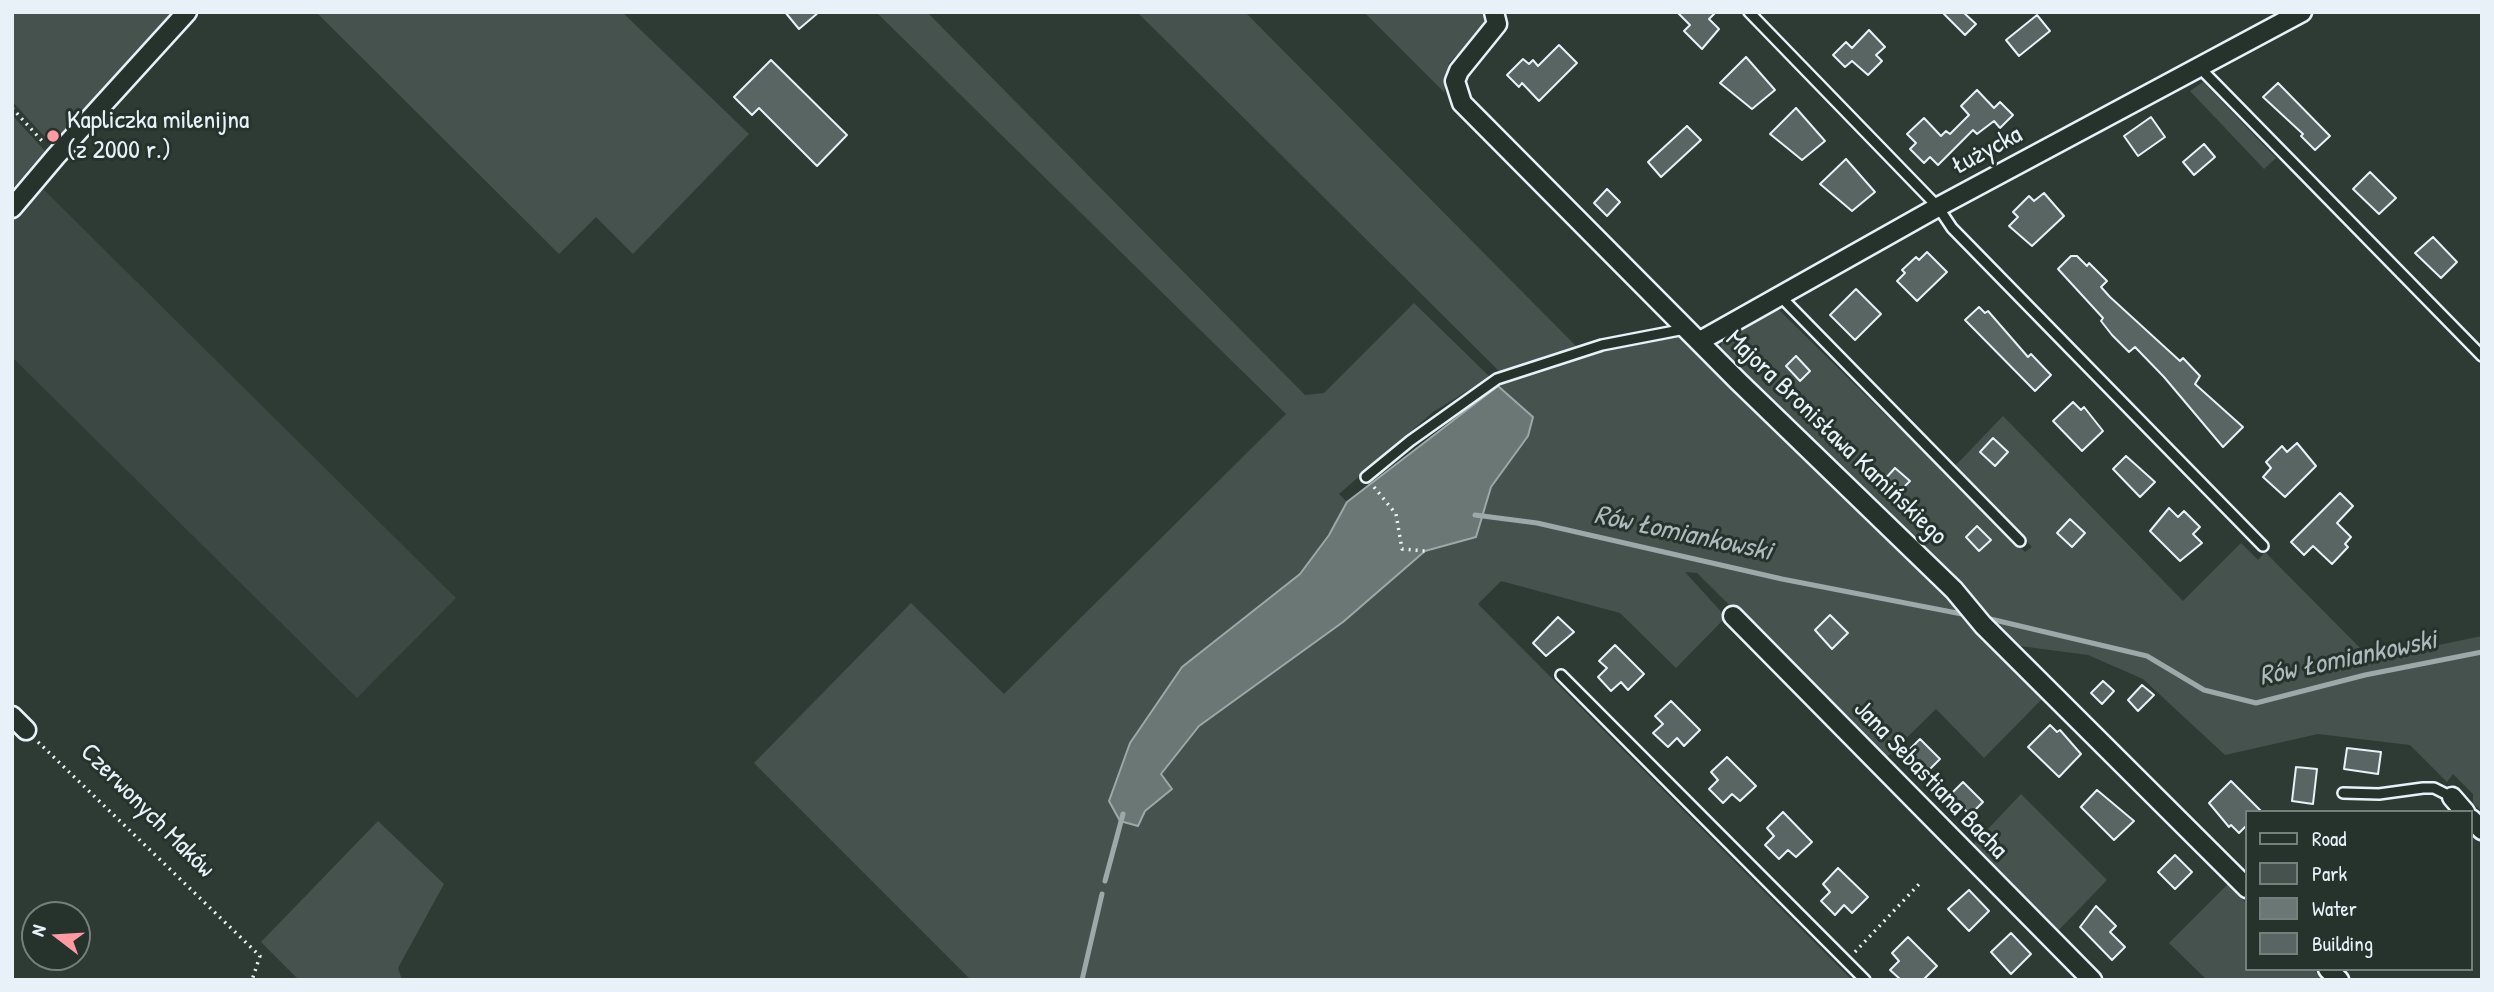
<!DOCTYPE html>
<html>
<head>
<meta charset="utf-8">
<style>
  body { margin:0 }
  #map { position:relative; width:2494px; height:992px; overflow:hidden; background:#2e3b35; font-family:"Patrick Hand",sans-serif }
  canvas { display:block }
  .frame { position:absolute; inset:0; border:14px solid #e8f1f8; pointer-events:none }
  .legend { position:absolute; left:2245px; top:810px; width:228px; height:161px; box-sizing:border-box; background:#26332d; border:2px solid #747f7e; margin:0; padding:9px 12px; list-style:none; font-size:21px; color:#e8f1f8 }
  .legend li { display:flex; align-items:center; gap:14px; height:35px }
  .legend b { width:35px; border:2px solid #747f7e }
  .north { position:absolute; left:21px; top:901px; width:70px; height:70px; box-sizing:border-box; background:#26332d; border:2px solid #747f7e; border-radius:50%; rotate:287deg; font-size:19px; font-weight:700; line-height:28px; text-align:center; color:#e8f1f8 }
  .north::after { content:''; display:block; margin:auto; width:24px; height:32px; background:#ff9aa2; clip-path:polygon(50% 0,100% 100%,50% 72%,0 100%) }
</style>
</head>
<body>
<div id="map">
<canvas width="2494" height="992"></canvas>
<div class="frame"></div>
<ul class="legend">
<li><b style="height:9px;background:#26332d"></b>Road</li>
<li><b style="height:19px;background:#45524e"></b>Park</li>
<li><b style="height:19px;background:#6b7775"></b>Water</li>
<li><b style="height:19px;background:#596563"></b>Building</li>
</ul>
<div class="north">N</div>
</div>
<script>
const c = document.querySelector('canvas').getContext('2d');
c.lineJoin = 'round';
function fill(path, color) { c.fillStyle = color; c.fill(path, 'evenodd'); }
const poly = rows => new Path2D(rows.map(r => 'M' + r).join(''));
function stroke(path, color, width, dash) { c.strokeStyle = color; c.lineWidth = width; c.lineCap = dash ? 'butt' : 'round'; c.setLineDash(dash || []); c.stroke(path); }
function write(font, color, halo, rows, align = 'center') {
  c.font = font + ' "Patrick Hand",sans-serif'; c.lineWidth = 6; c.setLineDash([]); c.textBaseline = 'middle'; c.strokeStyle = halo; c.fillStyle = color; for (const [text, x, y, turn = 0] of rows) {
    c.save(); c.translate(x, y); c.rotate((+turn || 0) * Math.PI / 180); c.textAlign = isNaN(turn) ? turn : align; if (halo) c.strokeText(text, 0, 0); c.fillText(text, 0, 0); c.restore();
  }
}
const built = poly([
  [41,187,456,598,357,698,12,357,12,221]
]);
const green = poly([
  [12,12,178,12,70,131,51,144,12,101],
  [316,12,622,12,749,134,633,254,596,217,559,254],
  [876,12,927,12,1305,395,1324,393,1414,303,1490,377,1433,412,1339,494,1347,502,1342,514,1300,574,1182,667,1138,825,1145,811,1172,790,1161,774,1199,726,1343,622,1425,551,1476,537,1491,487,1533,418,1498,386,1585,355,1687,335,1979,627,2044,697,1984,758,1936,709,1885,759,1697,573,1685,572,1726,617,1676,668,1620,613,1501,581,1478,604,1852,980,971,980,754,763,911,603,1004,694,1286,414],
  [1137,12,1245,12,1576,346,1503,375],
  [1364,12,1480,12,1485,18,1484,27,1449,63,1444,92],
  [2203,82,2276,158,2264,169,2190,91],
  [12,115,45,151,12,189],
  [1775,306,2025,552,2032,547,1955,466,2003,416,2183,601,2241,543,2258,560,2265,552,2371,659,2482,636,2482,812,2473,803,2473,794,2453,774,2447,782,2410,745,2318,734,2225,755,2143,679,2088,655,2020,646,2015,650,1719,351,1725,334],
  [2021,794,2107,880,2057,932,1972,846],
  [378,821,444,884,398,968,402,980,299,980,261,942],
  [2228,884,2247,904,2247,969,2313,969,2323,980,2207,980,2169,943]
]);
const water = poly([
  [1498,386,1533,417,1528,436,1491,487,1476,537,1425,551,1343,622,1199,726,1161,774,1172,789,1145,811,1138,826,1120,821,1109,801,1130,743,1182,667,1300,574,1329,535,1347,502,1498,386]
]);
const stream = poly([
  [1475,515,1537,523,1782,579,1962,614],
  [1986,618,2147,656,2204,690,2256,703,2365,675,2482,652],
  [1105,881,1123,814],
  [1082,980,1102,894]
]);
const building = poly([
  [785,12,819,12,799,29,785,12],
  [1677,12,1716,12,1709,19,1719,29,1702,49,1684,31,1690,25,1677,12],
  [1942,12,1963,12,1976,24,1965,35,1942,12],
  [2037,15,2050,31,2019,56,2006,40,2037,15],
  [1869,30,1885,47,1876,55,1882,61,1868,75,1852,61,1845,67,1833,55,1846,42,1852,48,1869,30],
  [1559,45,1577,63,1539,101,1522,83,1519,87,1507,75,1523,59,1529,64,1533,60,1538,66,1559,45],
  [1746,57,1775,90,1752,109,1720,83,1746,57],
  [771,60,847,135,817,166,759,108,752,115,734,97,771,60],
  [2278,83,2330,136,2315,150,2301,136,2303,134,2263,97,2278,83],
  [1977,90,1994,108,2000,102,2013,115,2000,128,1994,121,1977,134,1973,130,1938,165,1930,157,1924,163,1910,149,1916,143,1907,134,1924,118,1941,136,1946,131,1950,134,1969,115,1961,106,1977,90],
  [1796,108,1825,141,1802,160,1770,134,1796,108],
  [2151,117,2165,137,2138,156,2124,136,2151,117],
  [1687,126,1701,140,1661,177,1648,162,1687,126],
  [2204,144,2215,157,2194,175,2183,162,2204,144],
  [1846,159,1875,192,1852,211,1820,184,1846,159],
  [2370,172,2396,198,2379,214,2353,189,2370,172],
  [1607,189,1620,202,1607,216,1594,203,1607,189],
  [2044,193,2064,216,2032,246,2009,226,2018,217,2013,212,2029,196,2034,201,2044,193],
  [2433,237,2457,262,2441,278,2415,253,2433,237],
  [1927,252,1947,272,1917,301,1897,281,1905,273,1902,270,1916,257,1919,260,1927,252],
  [2071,256,2077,256,2087,266,2089,263,2107,281,2101,287,2110,297,2180,361,2183,358,2200,376,2195,384,2243,427,2223,447,2164,377,2135,347,2129,352,2112,335,2101,321,2103,318,2058,269,2071,256],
  [1856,289,1881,314,1855,340,1830,315,1856,289],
  [1979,307,1985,313,1988,311,2028,357,2031,354,2051,375,2035,391,1965,320,1979,307],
  [1796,356,1810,371,1800,381,1786,366,1796,356],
  [2073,402,2081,410,2084,407,2103,431,2082,451,2053,421,2073,402],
  [1993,438,2008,452,1995,466,1980,452,1993,438],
  [2297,443,2316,466,2285,497,2263,477,2271,468,2266,462,2282,446,2287,452,2297,443],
  [2126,456,2155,482,2140,497,2113,469,2126,456],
  [1895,468,1910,481,1899,492,1885,479,1895,468],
  [2340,493,2353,506,2337,523,2351,537,2345,544,2348,547,2332,564,2313,546,2304,555,2291,542,2340,493],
  [2169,508,2178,517,2184,511,2200,527,2193,534,2202,543,2180,561,2150,531,2169,508],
  [2070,519,2085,533,2072,547,2057,533,2070,519],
  [1977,526,1991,540,1979,551,1966,537,1977,526],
  [1830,615,1848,633,1832,649,1815,630,1830,615],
  [1558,617,1574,632,1546,656,1533,643,1558,617],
  [1615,645,1644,674,1628,690,1621,682,1611,691,1598,677,1607,668,1599,661,1615,645],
  [2103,681,2114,691,2102,704,2091,693,2103,681],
  [2142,685,2154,695,2138,711,2128,700,2142,685],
  [1671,701,1700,730,1684,746,1677,738,1668,747,1653,733,1663,724,1655,716,1671,701],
  [2050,725,2057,732,2060,730,2081,754,2059,777,2028,747,2050,725],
  [1920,739,1940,759,1927,772,1907,752,1920,739],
  [2347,748,2381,752,2378,774,2344,769,2347,748],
  [1727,757,1756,786,1740,801,1732,794,1723,803,1709,789,1718,780,1711,772,1727,757],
  [2296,767,2317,769,2313,804,2292,801,2296,767],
  [2231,781,2262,812,2247,812,2247,825,2239,833,2231,825,2229,827,2209,803,2231,781],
  [1963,782,1983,802,1970,815,1950,795,1963,782],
  [2097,790,2134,821,2114,840,2081,807,2097,790],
  [1783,812,1812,842,1796,857,1788,850,1779,859,1765,845,1774,836,1767,828,1783,812],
  [2175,855,2192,872,2175,889,2158,872,2175,855],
  [1838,868,1868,897,1852,913,1844,905,1835,915,1821,901,1830,892,1823,884,1838,868],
  [1969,890,1989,911,1969,931,1948,909,1969,890],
  [2096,906,2116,926,2110,932,2125,947,2112,960,2080,927,2096,906],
  [2011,933,2031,954,2011,974,1991,952,2011,933],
  [1908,937,1937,966,1923,980,1901,980,1890,970,1899,961,1892,953,1908,937]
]);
const path = poly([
  [12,108,44,143],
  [1374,487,1396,514,1402,549,1425,551],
  [38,742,260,956,252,980],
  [1855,952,1922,881]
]);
const service = poly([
  [1749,12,1938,207,1952,228,2263,546],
  [2200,68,2482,356],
  [1780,296,2020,541],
  [1366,477,1410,441,1497,379,1602,345,1685,329],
  [1561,675,1865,980],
  [2343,793,2379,794,2423,788,2434,788,2452,797]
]);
const minor = poly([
  [1494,12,1497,24,1459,71,1455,81,1462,103,1738,381,1954,590,1983,625,2247,888],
  [12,208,56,156,187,12],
  [1700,341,1938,207,2302,12],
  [1733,616,2092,980],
  [12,716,26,730],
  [2452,797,2465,812],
  [2471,819,2482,830],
  [2328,969,2339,980]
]);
const markers = [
  [53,136,7,"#ff9aa2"]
];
const poiNames = [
  ["Kapliczka milenijna",67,121],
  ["(z 2000 r.)",67,151]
];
const streetNames = [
  ["Łużycka",1987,151,-28],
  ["Majora Bronisława Kamińskiego",1836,438,44],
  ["Jana Sebastiana Bacha",1930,780,46],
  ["Czerwonych Maków",147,811,45]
];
const waterNames = [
  ["Rów Łomiankowski",1683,534,12],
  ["Rów Łomiankowski",2348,659,-12]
];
fill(built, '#3b4843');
fill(green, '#45524e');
fill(water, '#6b7775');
stroke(water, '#9da8a9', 2);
stroke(stream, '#9da8a9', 5);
fill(building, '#596563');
stroke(building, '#e8f1f8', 2);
stroke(service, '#e8f1f8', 14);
stroke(minor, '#e8f1f8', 23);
stroke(path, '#e8f1f8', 3.5, [2, 5]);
stroke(service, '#26332d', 9);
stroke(minor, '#26332d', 18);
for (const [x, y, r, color] of markers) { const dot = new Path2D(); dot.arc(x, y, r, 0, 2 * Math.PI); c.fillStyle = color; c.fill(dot); stroke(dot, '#26332d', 2.5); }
write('26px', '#e8f1f8', '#26332d', poiNames, 'left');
write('26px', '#e8f1f8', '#26332d', streetNames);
write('italic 28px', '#b0babd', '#26332d', waterNames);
</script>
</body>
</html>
